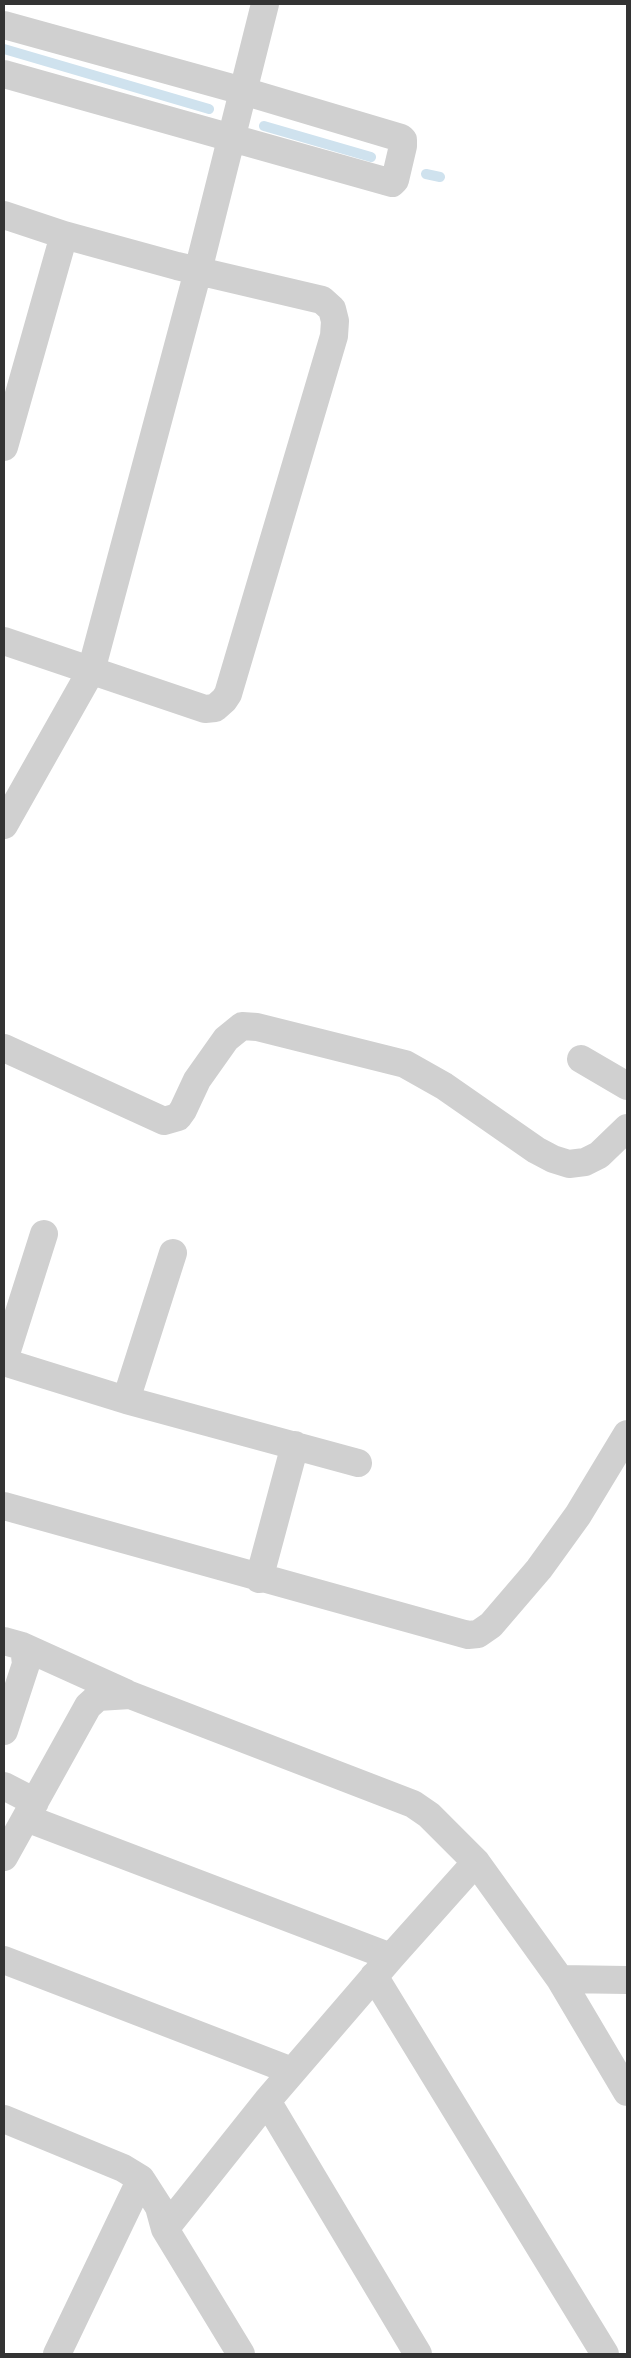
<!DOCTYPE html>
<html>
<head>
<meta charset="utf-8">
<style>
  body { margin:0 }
  #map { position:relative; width:631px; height:2358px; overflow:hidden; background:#fff; font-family:"Noto Sans",sans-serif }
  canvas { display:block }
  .frame { position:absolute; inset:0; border:5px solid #333; pointer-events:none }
</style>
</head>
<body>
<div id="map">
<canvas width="631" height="2358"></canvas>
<div class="frame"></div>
</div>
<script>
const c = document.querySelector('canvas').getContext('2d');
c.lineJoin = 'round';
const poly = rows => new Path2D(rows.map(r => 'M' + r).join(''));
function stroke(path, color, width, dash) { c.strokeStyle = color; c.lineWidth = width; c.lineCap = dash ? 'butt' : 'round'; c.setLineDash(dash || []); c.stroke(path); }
const stream = poly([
  [4,49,209,109],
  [264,126,371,157],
  [426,174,440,177]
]);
const street = poly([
  [4,25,243,91,401,138,403,140,403,146,395,180,392,183,4,74],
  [4,215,64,235,177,266,322,300,332,309,335,321,334,336,228,694,224,700,215,708,205,709,4,641],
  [4,447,64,235],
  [4,825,91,671,198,271,265,4],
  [4,1048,164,1121,178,1117,183,1110,197,1080,226,1039,242,1026,257,1027,405,1064,444,1086,536,1150,553,1159,569,1164,585,1162,599,1155,627,1128],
  [581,1059,627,1086],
  [4,1360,44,1234],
  [4,1362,126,1400,358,1463],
  [126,1400,173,1253],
  [4,1506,468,1635,478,1634,491,1625,539,1569,578,1515,627,1434],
  [259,1579,295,1445],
  [4,1641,22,1646,126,1693],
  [4,1731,26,1664,24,1647],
  [4,1786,35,1802],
  [26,1818,391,1957],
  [4,1857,88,1706,98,1697,130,1695,413,1804,429,1815,476,1862,560,1979,627,2092],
  [4,1960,292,2071],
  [374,1976,605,2354],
  [560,1979,627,1980],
  [267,2101,418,2354],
  [4,2119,123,2168,141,2179,159,2207,165,2229,241,2354],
  [165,2229,267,2101,391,1957,476,1862],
  [57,2354,141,2179]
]);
stroke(stream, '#cfe2ee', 10);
stroke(street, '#d0d0d0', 28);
</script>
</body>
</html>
